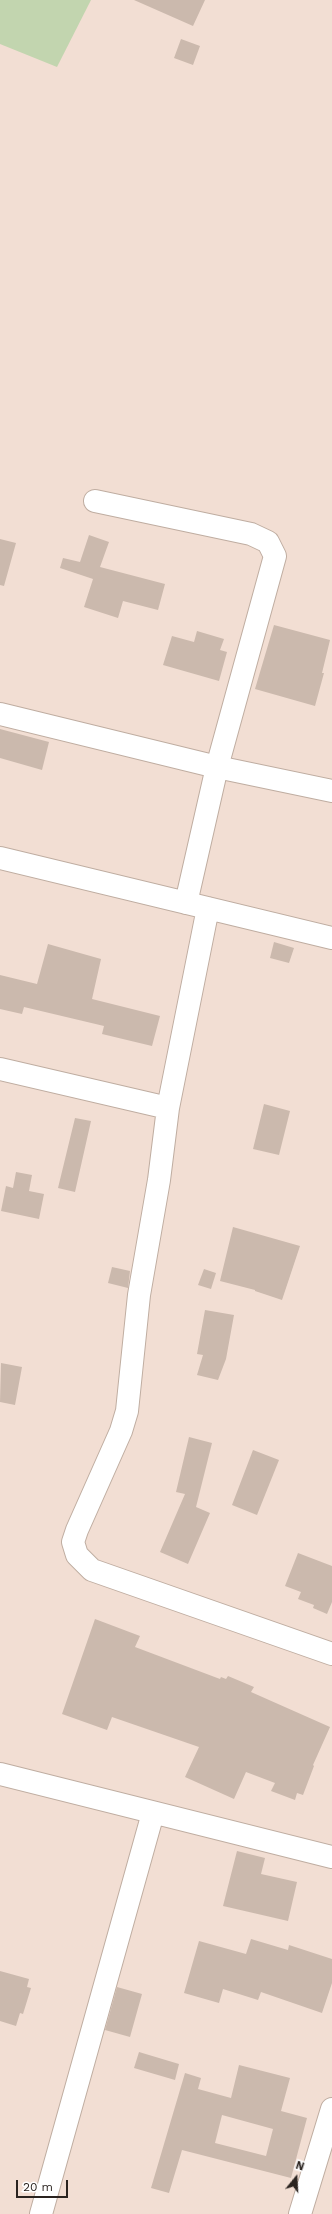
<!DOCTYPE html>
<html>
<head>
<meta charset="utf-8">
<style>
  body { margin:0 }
  #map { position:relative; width:332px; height:2214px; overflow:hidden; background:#f2ded3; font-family:"Work Sans",sans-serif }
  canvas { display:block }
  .north { position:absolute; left:276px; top:2158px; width:40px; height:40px; -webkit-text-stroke:3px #fff; paint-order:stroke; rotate:18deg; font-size:11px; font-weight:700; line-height:16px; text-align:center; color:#2a231f }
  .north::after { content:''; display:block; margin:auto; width:14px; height:18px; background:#2a231f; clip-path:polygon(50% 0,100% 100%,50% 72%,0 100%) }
  .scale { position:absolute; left:16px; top:2180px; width:52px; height:18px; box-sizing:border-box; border:2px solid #2a231f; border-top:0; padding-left:5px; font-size:12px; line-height:14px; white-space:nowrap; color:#2a231f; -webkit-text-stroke:3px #fff; paint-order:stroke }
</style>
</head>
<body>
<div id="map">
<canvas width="332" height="2214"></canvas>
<div class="north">N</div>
<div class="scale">20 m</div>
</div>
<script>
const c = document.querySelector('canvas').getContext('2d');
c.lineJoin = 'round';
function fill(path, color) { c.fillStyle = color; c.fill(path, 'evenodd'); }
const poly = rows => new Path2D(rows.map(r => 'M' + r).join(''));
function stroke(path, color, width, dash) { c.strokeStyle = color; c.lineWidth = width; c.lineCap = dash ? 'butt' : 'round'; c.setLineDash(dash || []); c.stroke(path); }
const green = poly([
  [0,0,91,0,57,67,0,44]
]);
const building = poly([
  [134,0,205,0,193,26],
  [181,39,200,46,193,65,174,58],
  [89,535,109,542,100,567,165,584,158,610,123,601,118,618,84,607,93,579,60,568,63,558,80,562],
  [0,539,16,543,4,586,0,585],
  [274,625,330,640,322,673,324,673,315,706,255,689],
  [197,631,224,639,220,650,227,652,219,681,163,665,172,636,194,642],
  [0,729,49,742,42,770,0,758],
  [274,942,294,948,289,963,270,958],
  [48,944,101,959,92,999,160,1016,152,1046,102,1034,104,1026,24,1007,22,1014,0,1009,0,975,37,984],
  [264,1104,290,1111,279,1155,253,1149],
  [75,1118,91,1121,75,1192,58,1188],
  [16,1172,32,1175,29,1191,44,1194,39,1219,1,1211,6,1186,13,1188],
  [233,1227,300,1246,282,1300,255,1291,255,1290,220,1281],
  [112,1267,130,1271,128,1288,108,1283],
  [204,1269,216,1273,211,1289,198,1285],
  [205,1310,234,1315,226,1359,218,1380,197,1375,203,1355,197,1354],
  [1,1363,22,1367,15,1405,0,1402],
  [189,1437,212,1443,196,1507,210,1513,188,1564,160,1552,185,1494,176,1492],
  [253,1450,279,1460,257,1515,232,1505],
  [298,1553,332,1566,332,1602,327,1614,313,1608,314,1605,298,1599,301,1592,285,1586],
  [95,1619,140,1636,135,1647,220,1679,221,1677,226,1679,228,1676,254,1687,251,1692,330,1727,313,1765,314,1766,303,1795,297,1793,295,1800,271,1791,275,1783,246,1772,234,1799,185,1777,199,1747,112,1717,107,1730,62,1714],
  [237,1851,265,1858,261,1874,297,1882,288,1921,223,1906],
  [251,1939,288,1950,289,1945,332,1959,332,1983,322,2013,261,1992,258,2000,223,1989,219,2003,184,1993,199,1941,246,1954],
  [0,1971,29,1979,27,1987,31,1988,23,2014,20,2013,16,2026,0,2021],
  [117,1987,142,1994,130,2037,105,2030],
  [139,2052,179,2064,175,2080,134,2068],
  [239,2065,290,2078,281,2111,307,2118,291,2178,182,2150,169,2193,151,2188,185,2073,201,2078,198,2089,231,2098],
  [222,2115,273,2129,266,2156,215,2143]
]);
const minor = poly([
  [95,501,251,534,268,542,275,556,217,767,186,903],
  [0,714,217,767,332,791],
  [0,858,332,938],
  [208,908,168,1108,159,1180,139,1295,127,1411,121,1431,77,1530,73,1542,77,1555,92,1570,332,1654],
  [0,1069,168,1108],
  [0,1774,332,1857],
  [41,2214,153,1813],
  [300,2214,332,2109]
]);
fill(green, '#c2d5af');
fill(building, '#cbb9ad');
stroke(minor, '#bfada1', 24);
stroke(minor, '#fff', 22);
</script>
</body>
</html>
